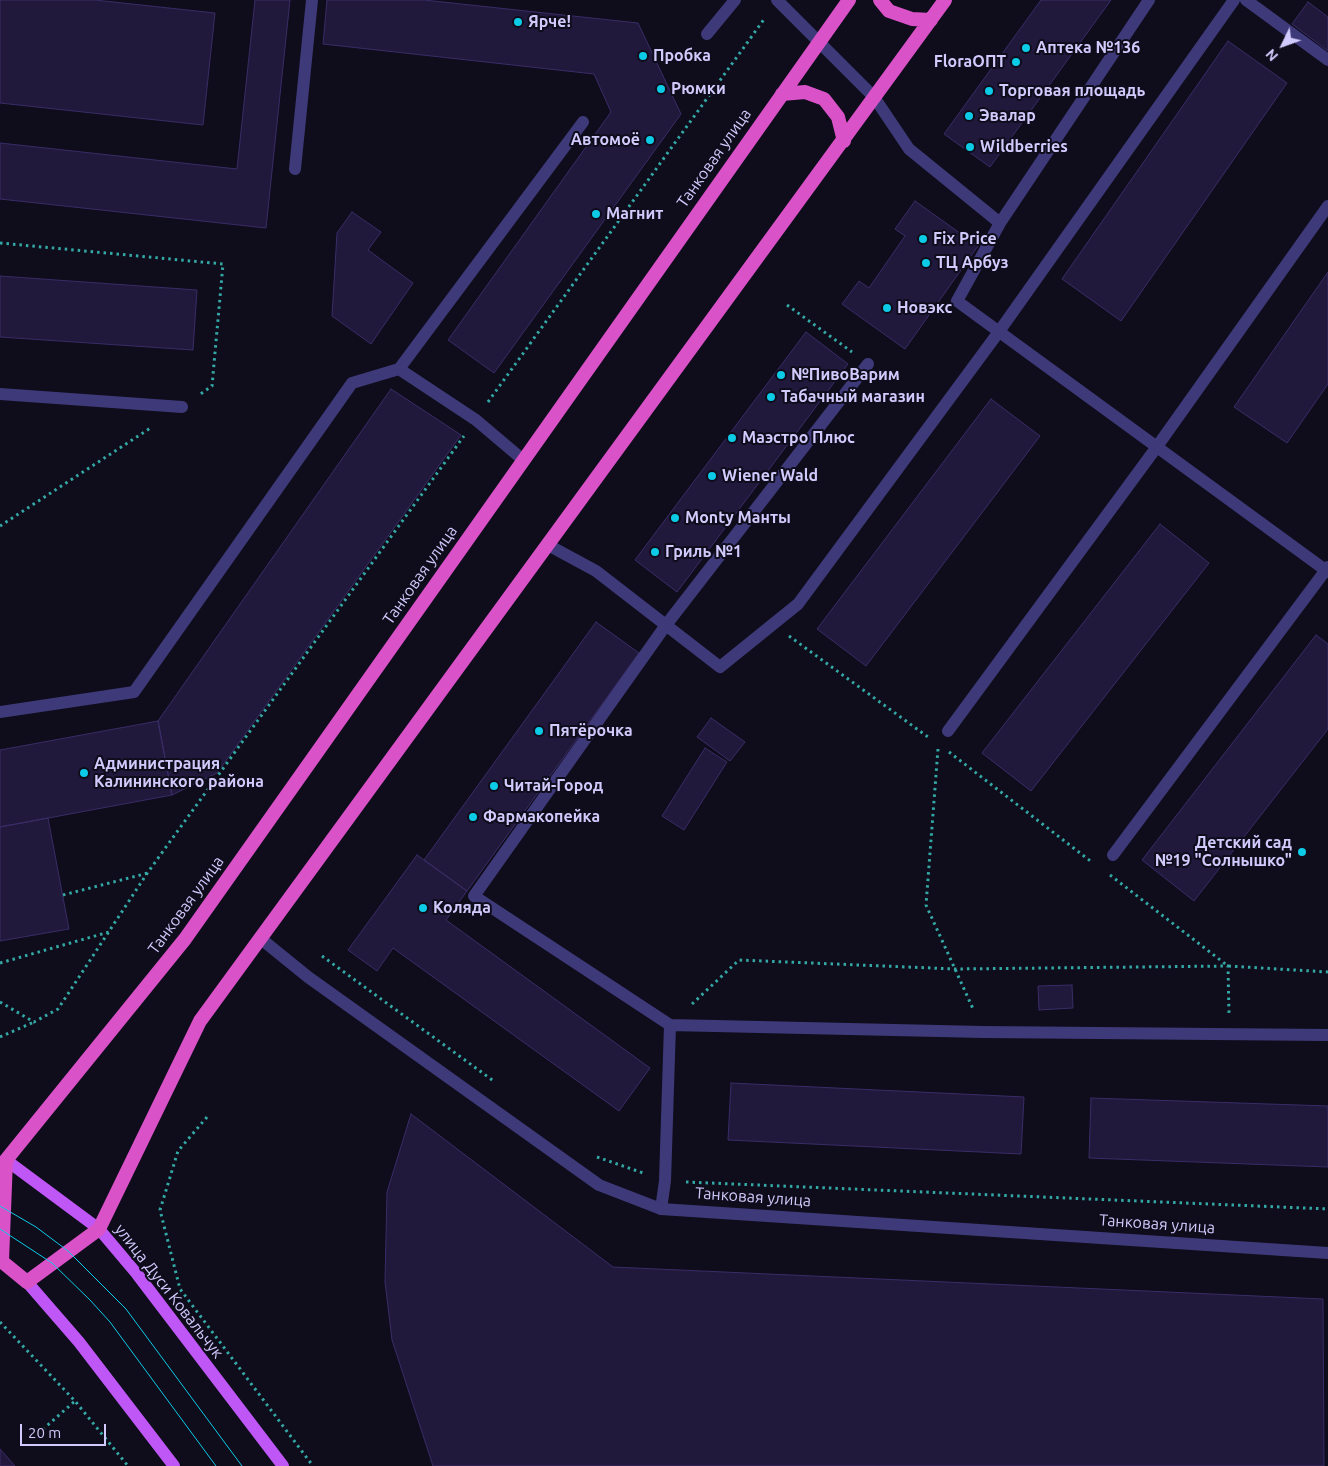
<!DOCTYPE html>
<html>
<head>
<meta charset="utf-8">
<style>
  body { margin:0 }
  #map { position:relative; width:1328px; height:1466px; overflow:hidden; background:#0f0c1c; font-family:Ubuntu,sans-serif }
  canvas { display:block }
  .north { position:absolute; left:1258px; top:20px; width:50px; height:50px; -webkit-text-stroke:4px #0f0c1c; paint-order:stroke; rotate:228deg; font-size:14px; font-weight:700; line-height:20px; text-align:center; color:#d1cafc }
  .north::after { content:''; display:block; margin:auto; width:18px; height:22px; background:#d1cafc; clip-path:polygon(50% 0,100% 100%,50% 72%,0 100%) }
  .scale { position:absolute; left:20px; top:1424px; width:86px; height:22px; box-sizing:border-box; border:2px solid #d1cafc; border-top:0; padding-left:6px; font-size:15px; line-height:18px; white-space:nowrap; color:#d1cafc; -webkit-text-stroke:4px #0f0c1c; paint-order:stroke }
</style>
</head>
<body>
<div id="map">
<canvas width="1328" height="1466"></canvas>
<div class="north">N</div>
<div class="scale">20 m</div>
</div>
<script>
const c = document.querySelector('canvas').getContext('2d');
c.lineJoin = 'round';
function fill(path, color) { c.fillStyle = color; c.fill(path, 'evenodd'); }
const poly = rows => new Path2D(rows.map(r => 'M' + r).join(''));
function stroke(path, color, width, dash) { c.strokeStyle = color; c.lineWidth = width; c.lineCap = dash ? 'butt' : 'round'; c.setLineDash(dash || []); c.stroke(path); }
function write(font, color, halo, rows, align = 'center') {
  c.font = font + ' Ubuntu,sans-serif'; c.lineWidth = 4; c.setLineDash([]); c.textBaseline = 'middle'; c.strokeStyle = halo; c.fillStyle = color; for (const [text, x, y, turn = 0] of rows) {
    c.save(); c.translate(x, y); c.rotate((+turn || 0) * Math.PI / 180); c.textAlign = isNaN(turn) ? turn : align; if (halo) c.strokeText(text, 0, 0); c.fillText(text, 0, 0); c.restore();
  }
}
const building = poly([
  [0,0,95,0,215,13,203,125,0,103,0,0],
  [255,0,290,0,266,228,0,199,0,143,237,169,255,0],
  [327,0,424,0,638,23,681,114,494,373,448,340,611,112,594,74,323,44,327,0],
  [1041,0,1111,0,990,167,944,134,1041,0],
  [1308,2,1328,17,1328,51,1292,24,1308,2],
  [1228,41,1287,83,1121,321,1062,279,1228,41],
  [915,201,978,246,905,349,842,304,859,281,869,288,905,236,895,229,915,201],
  [352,212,381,232,368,250,413,283,371,344,332,316,337,233,352,212],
  [1328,272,1328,384,1287,443,1234,407,1328,272],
  [0,276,197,290,193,350,0,337,0,276],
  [806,332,848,364,677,592,635,560,806,332],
  [391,389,461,435,217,773,172,795,158,721,391,389],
  [991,399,1040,436,866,666,817,629,991,399],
  [1160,524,1209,563,1031,791,982,753,1160,524],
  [596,622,639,653,467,891,424,860,596,622],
  [1316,635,1328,644,1328,729,1194,901,1142,860,1316,635],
  [711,718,745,742,730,761,697,737,711,718],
  [158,721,172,795,0,827,0,750,158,721],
  [705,748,727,762,684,830,662,816,705,748],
  [48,818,69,929,0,941,0,827,48,818],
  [417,855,467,891,446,920,650,1068,619,1111,393,948,377,971,348,950,417,855],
  [1072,985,1073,1008,1039,1010,1038,986,1072,985],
  [731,1083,1024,1097,1021,1154,728,1140,731,1083],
  [1091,1098,1328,1106,1328,1167,1089,1158,1091,1098],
  [411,1114,613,1267,1323,1299,1324,1466,433,1466,392,1340,385,1282,387,1192,411,1114],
  [0,1449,15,1466,0,1466,0,1449]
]);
const path = poly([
  [0,243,223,264,212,386,199,395],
  [787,305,852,352],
  [488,402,765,18],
  [0,526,152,427],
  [789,636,928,737],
  [938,749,926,905,974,1011],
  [949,752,1093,863],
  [1110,875,1228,966,1328,972],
  [63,895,148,873],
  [322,956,495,1082],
  [0,963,109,932],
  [0,1002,34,1022,58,1009,148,872,464,436],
  [692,1004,739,960,955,969,1228,966,1229,1014],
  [0,1037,34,1022],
  [207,1117,178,1151,160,1210,180,1289,313,1466],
  [597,1157,646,1174],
  [686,1182,1328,1209],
  [0,1322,75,1401,128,1466],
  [33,1438,75,1401]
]);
const service = poly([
  [1246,0,1328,60],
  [707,34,735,0],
  [874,97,909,149,1000,223,957,301,1328,572],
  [295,169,312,0],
  [1000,223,1149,0],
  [868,364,666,625,474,896,670,1025,983,1032,1328,1035],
  [0,394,182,407],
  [522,459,476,420,399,369,583,122],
  [548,545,596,571,720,667,798,604,998,333,1234,0],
  [0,712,134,692,352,383,399,369],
  [948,731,1156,448,1328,206],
  [1113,855,1328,567],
  [661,1209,665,1181,670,1025]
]);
const minor = poly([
  [777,0,874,97],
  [260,938,308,977,599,1185,661,1209,1328,1253]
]);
const primary = poly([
  [6,1160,99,1229,137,1274,283,1466],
  [27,1282,79,1342,174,1466]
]);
const trunk = poly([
  [880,0,889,11,912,19,931,20],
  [782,94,805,92,824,99,838,117,844,141],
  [6,1160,185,939,849,0],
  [0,1260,27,1282,99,1229,200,1021,945,0],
  [2,1261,6,1160]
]);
const tram = poly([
  [0,1206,36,1227,68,1251,126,1309,242,1466],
  [0,1229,52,1263,90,1300,110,1322,216,1466]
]);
const markers = [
  [518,22,5,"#0ccbe7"],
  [1026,48,5,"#0ccbe7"],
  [643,56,5,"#0ccbe7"],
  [1016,62,5,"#0ccbe7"],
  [661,89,5,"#0ccbe7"],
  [989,91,5,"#0ccbe7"],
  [969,116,5,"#0ccbe7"],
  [650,140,5,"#0ccbe7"],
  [970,147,5,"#0ccbe7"],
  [596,214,5,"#0ccbe7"],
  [923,239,5,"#0ccbe7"],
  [926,263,5,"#0ccbe7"],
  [887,308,5,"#0ccbe7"],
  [781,375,5,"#0ccbe7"],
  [771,397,5,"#0ccbe7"],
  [732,438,5,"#0ccbe7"],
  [712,476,5,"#0ccbe7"],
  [675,518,5,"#0ccbe7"],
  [655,552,5,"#0ccbe7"],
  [539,731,5,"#0ccbe7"],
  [84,773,5,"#0ccbe7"],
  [494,786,5,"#0ccbe7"],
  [473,817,5,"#0ccbe7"],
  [1302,852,5,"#0ccbe7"],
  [423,908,5,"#0ccbe7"]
];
const poiNames = [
  ["Ярче!",528,22],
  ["Аптека №136",1036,48],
  ["Пробка",653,56],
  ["FloraОПТ",1006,62,"right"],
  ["Рюмки",671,89],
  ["Торговая площадь",999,91],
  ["Эвалар",979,116],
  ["Автомоё",640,140,"right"],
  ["Wildberries",980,147],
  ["Магнит",606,214],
  ["Fix Price",933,239],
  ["ТЦ Арбуз",936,263],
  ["Новэкс",897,308],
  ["№ПивоВарим",791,375],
  ["Табачный магазин",781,397],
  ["Маэстро Плюс",742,438],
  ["Wiener Wald",722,476],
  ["Monty Манты",685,518],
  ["Гриль №1",665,552],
  ["Пятёрочка",549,731],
  ["Администрация",94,764],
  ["Калининского района",94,782],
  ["Читай-Город",504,786],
  ["Фармакопейка",483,817],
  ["Детский сад",1292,843,"right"],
  ["№19 \"Солнышко\"",1292,861,"right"],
  ["Коляда",433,908]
];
const streetNames = [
  ["Танковая улица",714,158,-55],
  ["Танковая улица",420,575,-55],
  ["Танковая улица",186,905,-54],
  ["Танковая улица",753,1197,4],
  ["Танковая улица",1157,1224,4],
  ["улица Дуси Ковальчук",169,1291,52]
];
fill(building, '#21193c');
stroke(building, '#3a2d67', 1);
stroke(path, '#33a8a4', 3, [2.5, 4]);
stroke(service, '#3e3a79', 12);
stroke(minor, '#3e3a79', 12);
stroke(primary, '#bf57f6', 12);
stroke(trunk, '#da52c8', 14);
stroke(tram, '#0ccbe7', 1);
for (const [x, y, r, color] of markers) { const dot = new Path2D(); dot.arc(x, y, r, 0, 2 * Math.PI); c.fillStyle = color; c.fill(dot); stroke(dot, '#0f0c1c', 2); }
write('bold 16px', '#d1cafc', '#0f0c1c', poiNames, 'left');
write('16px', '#d1cafc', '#0f0c1c', streetNames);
</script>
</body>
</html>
